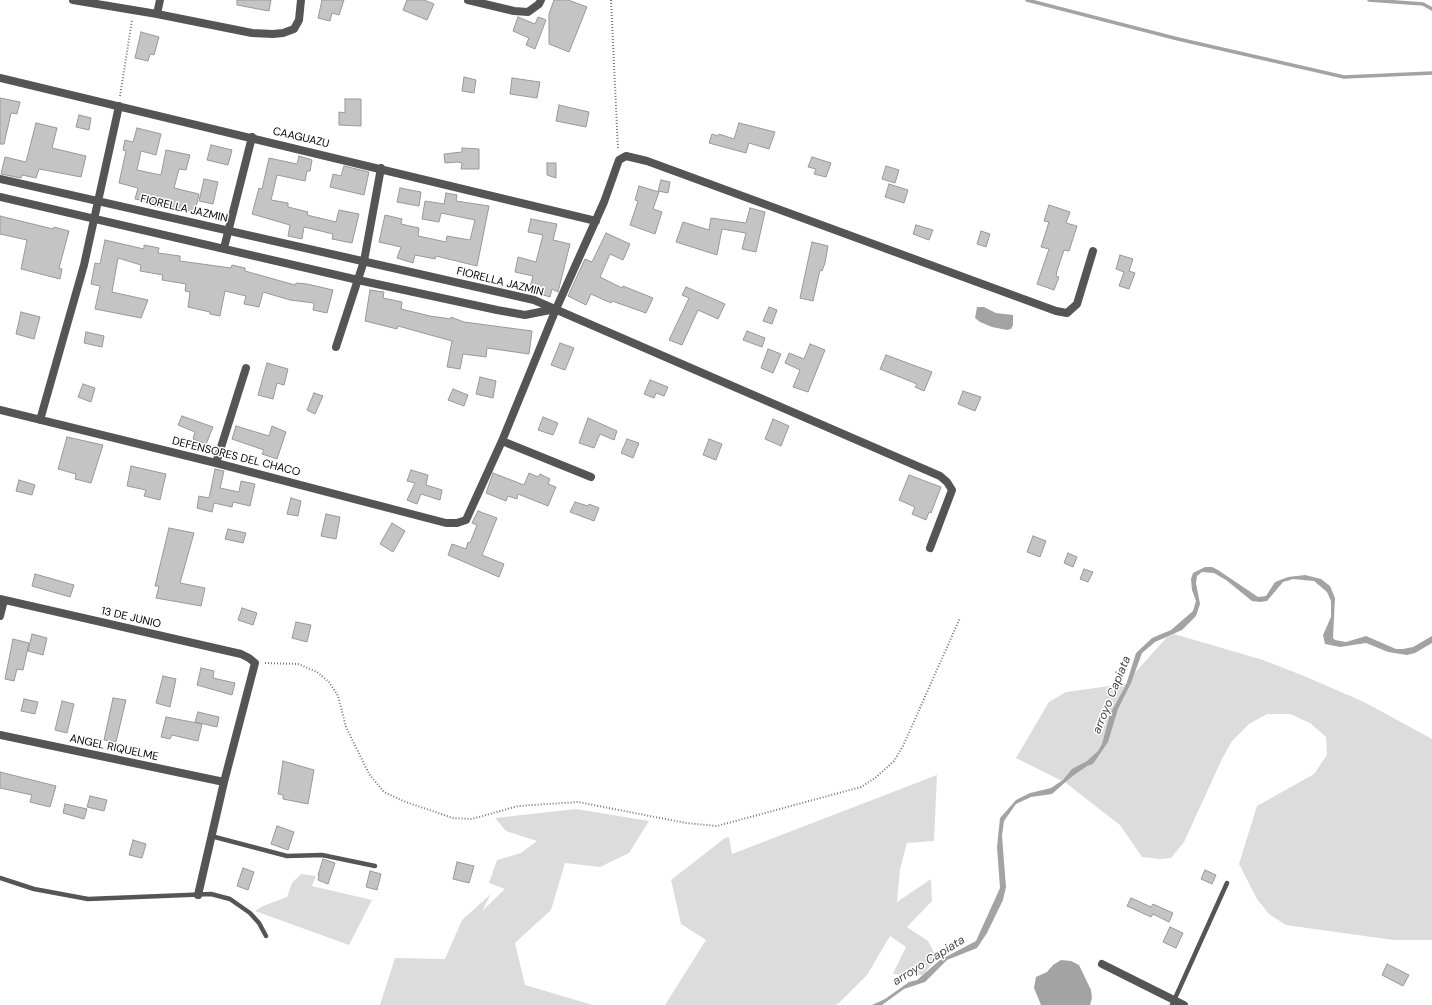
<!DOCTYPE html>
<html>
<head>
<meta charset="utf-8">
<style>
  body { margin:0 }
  canvas { display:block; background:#fff }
</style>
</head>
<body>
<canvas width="1432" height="1005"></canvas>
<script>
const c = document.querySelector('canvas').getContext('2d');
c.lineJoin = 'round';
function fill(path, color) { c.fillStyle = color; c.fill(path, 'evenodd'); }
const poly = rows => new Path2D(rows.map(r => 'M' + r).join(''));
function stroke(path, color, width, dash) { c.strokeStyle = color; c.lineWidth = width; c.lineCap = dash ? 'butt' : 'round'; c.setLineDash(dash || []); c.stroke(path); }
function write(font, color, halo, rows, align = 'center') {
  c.font = font + ' "DM Sans",sans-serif'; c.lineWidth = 3; c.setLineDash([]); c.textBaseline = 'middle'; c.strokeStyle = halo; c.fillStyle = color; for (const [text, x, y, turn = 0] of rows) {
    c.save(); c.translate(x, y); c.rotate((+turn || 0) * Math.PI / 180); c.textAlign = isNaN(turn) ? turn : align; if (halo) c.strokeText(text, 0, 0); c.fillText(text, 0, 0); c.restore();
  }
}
const green = poly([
  [1174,634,1263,660,1304,676,1364,702,1432,739,1432,940,1393,940,1286,925,1269,914,1257,899,1239,864,1257,806,1314,774,1327,755,1326,737,1310,723,1290,714,1267,714,1249,724,1232,741,1222,759,1184,842,1171,858,1160,859,1142,857,1120,825,1103,812,1066,783,1016,758,1049,702,1066,692,1131,683,1132,676,1167,637],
  [937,775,934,841,907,843,900,869,897,902,931,879,932,901,907,927,928,941,937,958,923,975,893,974,906,947,890,936,867,975,839,1003,835,1005,665,1005,706,940,681,924,671,880,725,838,729,837,732,854],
  [576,809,649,821,629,853,600,867,565,863,551,910,515,943,525,985,593,1005,380,1005,395,958,445,959,462,920,491,894,482,911,505,889,489,883,497,860,521,853,537,841,506,831,495,818],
  [301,874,316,876,312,886,372,900,349,945,255,911,263,906,287,897,292,883]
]);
const water = poly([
  [977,307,984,307,996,313,1013,315,1013,325,1011,329,1007,330,992,327,980,322,975,318],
  [1205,567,1212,567,1218,570,1258,597,1266,596,1275,582,1288,577,1305,575,1321,579,1330,586,1335,598,1333,638,1335,640,1346,642,1366,636,1396,649,1403,649,1413,647,1432,636,1432,643,1415,653,1407,655,1388,652,1366,643,1340,647,1325,644,1323,635,1331,617,1331,601,1327,592,1314,581,1293,579,1283,582,1267,601,1260,602,1252,601,1226,580,1214,573,1202,572,1197,576,1196,583,1200,604,1196,616,1182,630,1155,642,1142,653,1131,683,1118,709,1108,742,1093,764,1087,766,1070,778,1052,794,1031,797,1016,804,1004,821,1002,836,1006,887,1003,900,987,933,977,948,947,960,925,982,904,989,882,1005,872,1005,885,999,909,982,917,980,940,960,976,941,1000,888,997,847,1000,818,1016,800,1030,793,1051,788,1063,780,1072,769,1087,761,1098,751,1102,744,1110,714,1126,685,1136,653,1152,638,1171,630,1193,611,1196,601,1192,590,1191,579,1193,573],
  [1061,960,1071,961,1079,965,1091,990,1092,998,1090,1005,1041,1005,1034,988,1036,977,1047,972,1053,965]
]);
const stream = poly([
  [1027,0,1178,39,1344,77,1432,73],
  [1369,0,1423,4,1432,9]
]);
const building = poly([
  [237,0,271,0,269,11,237,5,237,0],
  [322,0,344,0,339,15,332,13,330,21,318,18,322,0],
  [407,0,424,0,434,4,427,20,403,10,407,0],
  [554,0,568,0,587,7,569,52,549,44,549,14,554,0],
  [518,17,535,24,538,17,546,20,535,49,526,45,529,38,513,31,518,17],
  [141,32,159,37,154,55,150,54,148,61,135,58,141,32],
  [464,77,476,80,474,93,462,91,464,77],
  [512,78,540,82,537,98,510,94,512,78],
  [0,98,20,102,17,114,11,113,4,144,0,144,0,98],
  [345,99,361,99,361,126,339,125,339,112,345,113,345,99],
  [559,105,589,112,586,127,556,121,559,105],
  [79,115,91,118,89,130,76,127,79,115],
  [36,123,57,128,52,148,86,156,81,177,39,169,36,178,22,175,21,178,1,174,5,157,26,162,36,123],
  [739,123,775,132,769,149,749,143,746,153,709,143,712,134,718,136,719,134,734,139,739,123],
  [137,128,161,134,156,155,141,151,137,170,161,175,166,150,190,155,186,170,179,169,174,188,199,194,195,212,170,206,170,209,154,206,154,203,135,199,138,188,119,183,126,151,123,150,125,140,133,142,137,128],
  [211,145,232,150,228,165,207,160,211,145],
  [462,148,479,149,479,169,461,169,462,163,458,162,445,163,444,154,462,152,462,148],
  [299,156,312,160,310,171,307,171,305,181,277,175,271,200,288,203,288,207,308,212,307,215,336,222,339,210,359,214,352,243,332,239,333,234,304,227,302,239,288,236,290,225,252,214,259,188,262,189,269,158,297,164,299,156],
  [812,157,831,163,826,177,814,174,816,169,808,167,812,157],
  [547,163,556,163,556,178,547,175,547,163],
  [344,166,369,172,364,195,330,187,333,174,341,176,344,166],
  [886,166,899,170,895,183,882,179,886,166],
  [204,179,218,182,213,204,199,201,204,179],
  [661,180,670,182,668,193,658,191,661,180],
  [889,184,908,190,904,203,885,197,889,184],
  [639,186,659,192,653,209,662,212,655,234,630,225,638,201,635,200,639,186],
  [400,188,421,192,419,206,397,202,400,188],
  [446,193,457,195,456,201,489,206,477,266,436,256,435,259,415,255,413,263,397,258,401,247,379,242,385,215,402,219,401,224,419,228,418,236,446,242,447,236,470,240,475,220,441,213,439,222,422,219,425,201,444,204,446,193],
  [1049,205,1070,212,1066,223,1077,226,1069,251,1064,250,1057,271,1056,276,1059,277,1054,290,1037,284,1049,249,1041,247,1049,222,1044,221,1049,205],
  [750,208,765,212,756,252,742,249,746,233,722,229,717,255,676,242,683,222,709,230,711,218,746,223,750,208],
  [0,216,53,229,54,227,69,231,59,268,62,269,60,279,21,269,27,240,0,234,0,216],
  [531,219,557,224,553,240,570,244,558,292,552,289,550,297,529,291,533,276,515,272,518,257,536,262,543,235,528,232,531,219],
  [916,225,933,230,929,240,913,234,916,225],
  [981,231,990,234,986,247,977,244,981,231],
  [606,233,630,244,623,260,610,254,600,277,622,288,623,286,653,298,646,313,612,301,611,303,591,294,586,305,568,296,585,259,592,262,606,233],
  [105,240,144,249,144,245,159,248,158,253,180,256,180,261,231,268,232,265,245,268,245,271,295,285,296,283,307,284,333,290,327,313,313,310,314,303,290,300,263,292,259,307,244,304,246,296,225,291,220,316,210,314,210,312,188,307,190,292,185,291,186,284,162,280,163,275,140,271,141,265,118,258,112,292,148,300,141,318,95,309,100,286,91,284,95,263,100,264,105,240],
  [812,242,828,246,825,263,822,271,820,270,813,301,800,298,812,242],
  [1120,255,1133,259,1129,271,1135,273,1129,289,1119,286,1124,272,1116,269,1120,255],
  [686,287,725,304,718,319,698,310,682,345,669,340,689,298,682,295,686,287],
  [370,290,384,292,383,298,402,302,401,309,430,316,451,319,451,317,464,322,532,331,529,354,487,348,486,357,463,354,460,369,447,367,452,341,398,326,397,329,365,321,370,290],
  [769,307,777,310,772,324,763,321,769,307],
  [21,312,40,317,34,339,16,334,21,312],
  [747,331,765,338,762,347,743,340,747,331],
  [86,332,104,336,102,347,84,343,86,332],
  [560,343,574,348,565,370,551,365,560,343],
  [810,344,825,350,808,392,793,387,800,370,785,363,789,353,804,359,810,344],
  [768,349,781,354,773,373,761,368,768,349],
  [886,355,932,372,924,391,915,387,917,384,880,369,886,355],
  [267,363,288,369,284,385,277,383,273,399,258,395,267,363],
  [480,377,496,381,493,398,476,394,480,377],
  [650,380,668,387,664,396,656,393,654,398,644,394,650,380],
  [83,384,95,388,91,402,78,397,83,384],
  [453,389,468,395,464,406,448,400,453,389],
  [963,391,981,397,975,411,958,404,963,391],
  [314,393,323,396,315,414,307,410,314,393],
  [182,416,213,427,206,444,193,439,195,432,178,425,182,416],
  [543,417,558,423,553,435,538,430,543,417],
  [588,418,617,431,614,440,600,434,594,448,579,443,588,418],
  [773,419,789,426,781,446,765,439,773,419],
  [236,426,269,436,272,426,286,432,277,459,262,454,264,450,232,439,236,426],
  [67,437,103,445,91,483,75,479,76,474,58,469,67,437],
  [627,439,639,443,633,458,621,453,627,439],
  [709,439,722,444,716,460,703,455,709,439],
  [131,466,166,474,160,500,144,496,146,490,127,486,131,466],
  [215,469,224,471,220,488,239,492,241,481,255,484,250,506,233,502,232,507,214,503,212,512,197,508,199,496,209,498,215,469],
  [411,470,428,475,426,485,442,490,440,500,421,494,417,504,407,500,415,483,407,481,411,470],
  [493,473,524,485,529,473,538,477,540,474,550,479,548,484,556,487,548,506,518,494,517,499,508,496,506,501,486,493,493,473],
  [909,475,941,487,931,513,929,512,926,520,912,514,915,507,899,500,909,475],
  [19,480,35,485,32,495,16,491,19,480],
  [291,498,301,501,298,516,287,514,291,498],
  [575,502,588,506,589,504,599,508,594,521,570,512,575,502],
  [478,511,497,518,482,555,504,564,499,577,448,555,452,544,466,549,468,542,470,543,477,525,472,523,478,511],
  [326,514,340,517,336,539,321,536,326,514],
  [392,523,405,531,393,552,380,544,392,523],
  [169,528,194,533,180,583,205,588,201,606,156,598,159,586,155,586,169,528],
  [228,529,246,533,243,543,225,539,228,529],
  [1033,536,1046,541,1040,557,1027,552,1033,536],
  [1068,553,1077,557,1073,567,1064,563,1068,553],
  [1084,569,1093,572,1088,582,1080,579,1084,569],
  [35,574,74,585,70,597,32,586,35,574],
  [242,608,257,613,253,625,238,620,242,608],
  [296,622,311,625,307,642,292,638,296,622],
  [32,634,47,638,43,655,28,651,32,634],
  [13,639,29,643,23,670,17,669,14,681,5,679,13,639],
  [201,668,214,671,213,678,235,683,232,695,197,685,201,668],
  [163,676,176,679,170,707,156,703,163,676],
  [113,698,126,700,116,742,104,740,113,698],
  [24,699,38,702,35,714,21,711,24,699],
  [62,701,74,704,67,733,55,730,62,701],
  [198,712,219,717,217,727,195,722,198,712],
  [166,717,202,724,198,741,172,735,170,739,161,737,166,717],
  [283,761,314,770,308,804,283,799,283,795,278,794,283,761],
  [0,772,56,786,50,807,30,802,32,795,0,788,0,772],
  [90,796,107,800,104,811,87,807,90,796],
  [65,804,87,809,84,819,63,813,65,804],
  [277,826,294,832,288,850,271,844,277,826],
  [133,840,146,844,142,858,129,855,133,840],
  [323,859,335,863,328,884,318,880,319,875,318,875,323,859],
  [457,862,474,866,469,883,453,879,457,862],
  [243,868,254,872,248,890,237,886,243,868],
  [1205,870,1216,875,1212,884,1201,879,1205,870],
  [370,871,381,874,377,890,366,887,370,871],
  [1131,898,1151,907,1153,904,1173,913,1169,922,1153,914,1151,917,1127,906,1131,898],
  [1170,927,1183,933,1176,948,1163,942,1170,927],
  [1387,964,1409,975,1403,986,1382,975,1387,964]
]);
const path = poly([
  [611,0,618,149],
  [120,96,132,20],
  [265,663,298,664,317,672,329,682,338,696,346,727,369,774,384,792,403,801,453,818,472,819,518,806,578,802,686,823,717,826,861,787,875,778,894,761,903,746,960,618]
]);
const lane = poly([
  [211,836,287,856,322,855,375,866],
  [0,878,34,889,88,899,211,894,230,899,250,913,259,923,266,936],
  [1172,1005,1227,883]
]);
const street = poly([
  [73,0,157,14,252,33,273,34,283,33,294,29,299,20,301,0],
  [468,0,514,11,528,12,539,4,541,0],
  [157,14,160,0],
  [0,78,596,221],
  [0,179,534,300,940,476,947,482,952,490,930,548],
  [0,197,358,280,497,310,525,315,555,309],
  [224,248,252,137],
  [336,347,364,261,381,168],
  [0,410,216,463,446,523,457,523,466,520,502,441,556,309,604,202,619,160,626,156,647,161,1056,311,1067,313,1077,304,1093,251],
  [40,420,84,265,119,106],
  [502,441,591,477],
  [216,463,246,368],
  [0,599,241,654,249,658,255,663,224,782,198,895],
  [0,616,4,600],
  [0,735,224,782],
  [1102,964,1184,1005]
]);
const streetNames = [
  ["CAAGUAZU",301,138,13],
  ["FIORELLA JAZMIN",184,209,13],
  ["FIORELLA JAZMIN",500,282,14],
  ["DEFENSORES DEL CHACO",236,457,14],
  ["13 DE JUNIO",131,618,13],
  ["ANGEL RIQUELME",114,748,12]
];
const waterNames = [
  ["arroyo Capiata",1112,695,-68],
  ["arroyo Capiata",929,961,-32]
];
fill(green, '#dcdcdc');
fill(water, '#a3a3a3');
stroke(stream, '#a3a3a3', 3.5);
fill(building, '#c4c4c4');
stroke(building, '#999', 1);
stroke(path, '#777', 2, [1, 2]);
stroke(lane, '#555', 4.5);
stroke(street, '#555', 8);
write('11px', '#000', '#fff', streetNames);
write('italic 12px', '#444', '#fff', waterNames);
</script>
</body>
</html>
